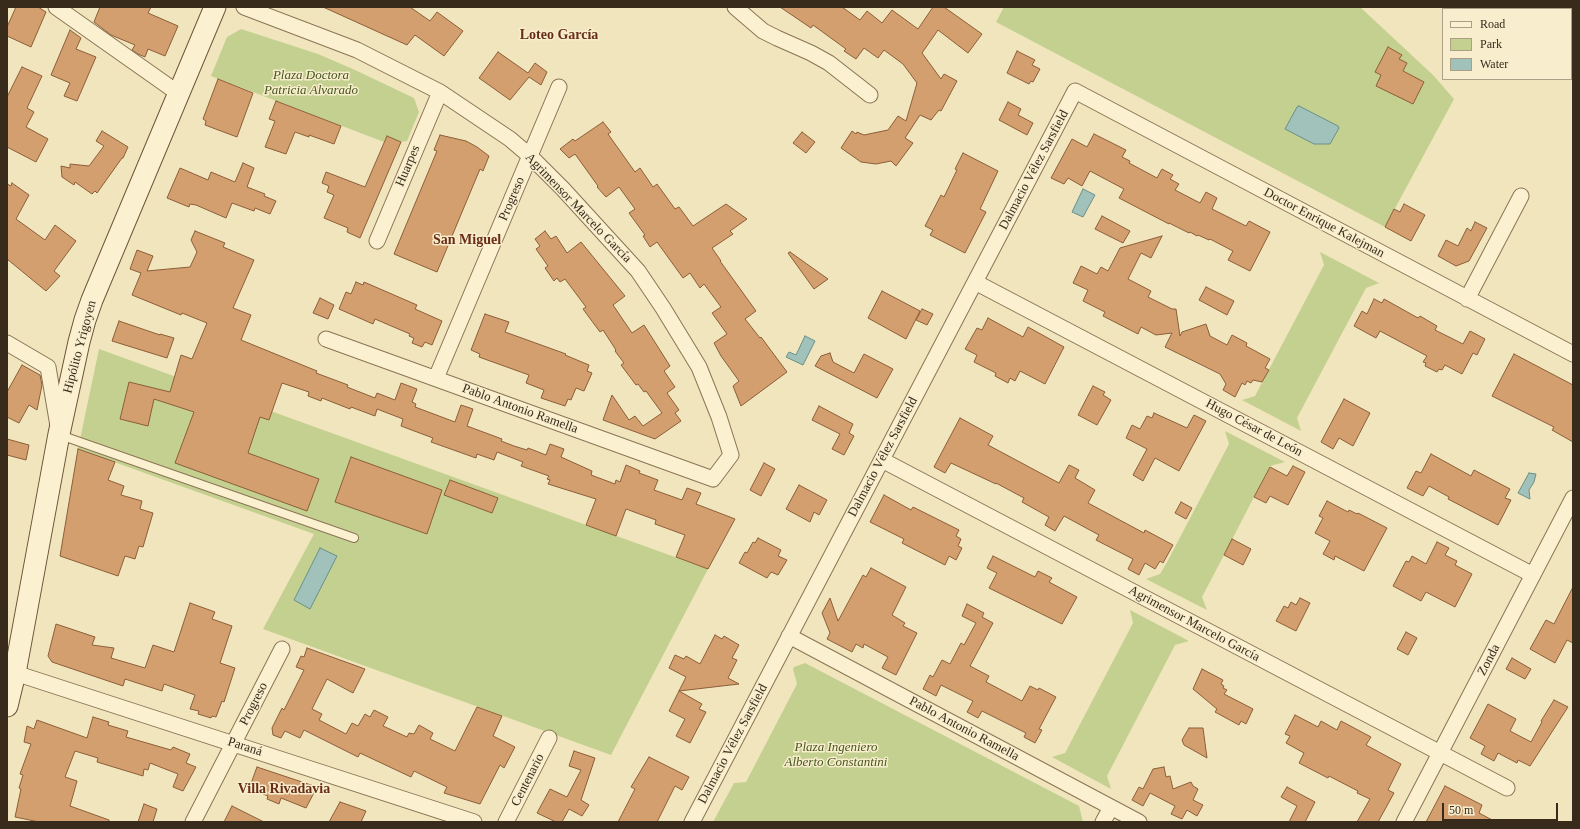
<!DOCTYPE html>
<html>
<head>
<meta charset="utf-8">
<style>
  body { margin:0 }
  #map { position:relative; width:1580px; height:829px; overflow:hidden; background:#f1e5bd; font-family:Georgia,serif }
  canvas { display:block }
  .frame { position:absolute; inset:0; border:8px solid #382b1b; pointer-events:none }
  .legend { position:absolute; left:1442px; top:8px; width:130px; height:72px; box-sizing:border-box; background:#f8eecd; border:1px solid #aba086; margin:0; padding:5px 7px; list-style:none; font-size:12px; color:#382b1b }
  .legend li { display:flex; align-items:center; gap:8px; height:20px }
  .legend b { width:20px; border:1px solid #aba086 }
  .scale { position:absolute; left:1442px; top:803px; width:116px; height:18px; box-sizing:border-box; border:2px solid #382b1b; border-top:0; padding-left:5px; font-size:12px; line-height:14px; white-space:nowrap; color:#382b1b; -webkit-text-stroke:3px #f8eecd; paint-order:stroke }
</style>
</head>
<body>
<div id="map">
<canvas width="1580" height="829"></canvas>
<div class="frame"></div>
<ul class="legend">
<li><b style="height:5px;background:#fbf1d0"></b>Road</li>
<li><b style="height:11px;background:#c4d090"></b>Park</li>
<li><b style="height:11px;background:#a1c2ba"></b>Water</li>
</ul>
<div class="scale">50 m</div>
</div>
<script>
const c = document.querySelector('canvas').getContext('2d');
c.lineJoin = 'round';
function fill(path, color) { c.fillStyle = color; c.fill(path, 'evenodd'); }
const poly = rows => new Path2D(rows.map(r => 'M' + r).join(''));
function stroke(path, color, width, dash) { c.strokeStyle = color; c.lineWidth = width; c.lineCap = dash ? 'butt' : 'round'; c.setLineDash(dash || []); c.stroke(path); }
function write(font, color, halo, rows, align = 'center') {
  c.font = font + ' Georgia,serif'; c.lineWidth = 3; c.setLineDash([]); c.textBaseline = 'middle'; c.strokeStyle = halo; c.fillStyle = color; for (const [text, x, y, turn = 0] of rows) {
    c.save(); c.translate(x, y); c.rotate((+turn || 0) * Math.PI / 180); c.textAlign = isNaN(turn) ? turn : align; if (halo) c.strokeText(text, 0, 0); c.fillText(text, 0, 0); c.restore();
  }
}
const green = poly([
  [1004,7,1360,7,1433,75,1454,99,1385,227,996,22],
  [241,29,318,54,355,70,414,98,419,112,407,141,401,142,387,136,384,142,211,76,227,37],
  [1320,252,1379,283,1366,288,1297,418,1301,431,1242,400,1255,396,1324,265],
  [99,349,708,569,611,755,263,629,314,534,78,449],
  [1225,431,1285,462,1270,466,1224,555,1202,597,1207,610,1146,579,1160,574,1166,564,1229,444],
  [1130,610,1189,641,1175,645,1107,776,1111,789,1052,757,1065,753,1133,623],
  [805,663,1079,806,1083,822,713,822,734,783,746,782,797,684,793,669,794,667]
]);
const water = poly([
  [1299,106,1338,126,1339,128,1330,144,1314,144,1285,129,1297,107,1299,106],
  [1083,189,1095,195,1083,217,1072,212,1083,189],
  [805,336,815,341,803,365,786,357,789,352,796,355,805,336],
  [1529,473,1536,474,1534,482,1529,490,1530,499,1518,493,1529,473],
  [320,548,337,556,310,609,294,600,320,548]
]);
const building = poly([
  [16,7,38,7,46,12,31,47,7,36,7,27,16,7],
  [100,7,151,7,148,13,178,26,165,56,148,49,145,57,138,54,132,50,135,45,111,35,94,22,100,7],
  [323,7,410,7,430,21,437,12,463,31,444,56,415,35,407,45,323,7],
  [780,7,842,7,860,20,867,11,882,23,892,10,918,29,933,7,944,7,982,34,968,53,938,30,922,53,941,79,944,74,957,81,941,111,939,110,931,120,920,115,905,138,913,143,896,166,891,161,876,164,861,162,841,148,852,131,856,134,857,132,864,135,888,130,898,116,906,121,917,83,903,64,884,50,878,58,864,48,856,59,844,51,846,49,813,25,811,28,780,7],
  [70,30,81,38,76,49,96,57,77,101,64,96,70,83,51,75,70,30],
  [1388,47,1402,55,1399,59,1407,63,1403,71,1424,82,1413,104,1376,86,1381,75,1375,72,1388,47],
  [1017,51,1035,60,1032,65,1040,69,1033,82,1031,81,1029,84,1007,73,1017,51],
  [498,52,528,73,535,63,547,72,541,85,529,77,510,100,479,78,498,52],
  [22,67,42,76,27,108,34,112,26,127,48,139,36,162,7,147,7,97,22,67],
  [218,79,253,93,237,137,205,125,206,121,203,119,218,79],
  [276,101,341,126,334,144,309,135,309,137,295,132,286,154,265,147,275,121,269,119,276,101],
  [1008,102,1021,109,1018,115,1033,123,1027,135,999,120,1008,102],
  [603,122,611,132,608,134,635,172,640,168,653,187,657,184,675,209,679,207,693,226,726,204,747,219,730,231,733,234,712,248,721,261,720,261,756,311,745,319,760,338,761,337,787,372,741,406,733,386,739,381,721,356,714,343,727,334,712,313,721,307,704,284,700,288,690,273,683,278,657,242,650,247,643,236,645,235,629,213,635,209,619,187,606,197,597,187,598,186,575,154,569,158,560,149,573,139,575,141,603,122],
  [102,131,128,147,123,158,122,158,97,193,95,191,92,194,75,182,74,185,62,177,61,166,70,168,70,164,89,166,104,146,96,141,102,131],
  [802,132,815,142,806,153,793,143,802,132],
  [1094,134,1126,150,1122,157,1130,161,1129,163,1157,178,1162,169,1173,175,1170,179,1179,184,1175,190,1200,203,1206,192,1217,198,1212,209,1246,226,1249,221,1270,232,1250,271,1228,260,1233,251,1210,239,1209,240,1198,235,1197,236,1190,232,1189,233,1169,223,1169,224,1119,198,1124,189,1090,171,1082,186,1068,178,1064,184,1051,178,1072,139,1087,147,1094,134],
  [440,135,466,141,477,147,489,156,483,171,480,169,437,272,394,254,437,151,434,150,440,135],
  [387,136,401,142,360,238,347,232,348,228,324,218,334,195,327,192,329,186,322,183,326,172,365,187,387,136],
  [963,153,998,171,980,209,986,212,965,253,930,235,933,230,925,226,941,195,944,197,957,170,955,169,963,153],
  [243,163,254,168,247,187,265,194,264,196,276,201,270,214,255,208,254,211,232,203,226,218,196,205,190,204,189,207,167,198,180,168,208,180,211,172,235,182,243,163],
  [12,183,29,195,16,219,45,240,55,225,76,241,54,271,60,276,46,291,7,259,7,184,11,186,12,183],
  [1404,204,1425,215,1411,241,1385,227,1394,209,1400,212,1404,204],
  [1102,216,1130,231,1123,243,1095,229,1102,216],
  [1475,222,1487,228,1469,261,1456,266,1438,256,1446,240,1458,246,1467,228,1471,231,1475,222],
  [195,231,225,243,223,247,254,260,233,308,251,315,241,340,317,371,316,373,348,385,347,387,375,398,377,393,395,400,401,383,417,389,412,402,416,404,415,407,455,422,461,405,473,409,467,426,502,439,501,441,514,446,527,450,528,448,546,455,550,444,564,449,561,457,592,471,591,475,615,484,616,480,620,482,626,465,640,471,639,473,658,480,654,490,682,500,687,488,701,493,696,504,735,519,708,569,676,557,685,535,655,524,656,520,626,509,616,536,586,525,596,499,548,484,550,480,547,479,549,476,521,466,523,462,497,452,494,460,477,454,476,458,431,442,433,438,401,426,403,419,377,409,375,416,351,407,350,409,322,398,321,401,308,396,309,392,282,383,269,420,260,417,248,453,319,479,307,511,175,463,194,412,154,399,148,426,120,419,129,382,170,392,181,355,192,359,207,323,182,313,181,315,132,295,141,273,130,269,137,250,153,256,147,271,190,267,197,252,191,240,195,231],
  [545,231,551,239,556,236,567,253,581,242,625,296,613,305,632,333,644,325,670,366,664,371,675,387,667,393,679,410,675,413,681,421,655,439,603,420,612,395,629,420,635,416,643,426,662,413,646,391,644,392,638,384,636,385,621,365,624,363,615,351,616,350,603,330,600,332,583,309,586,307,565,279,560,282,557,278,554,281,545,268,548,266,536,249,540,246,535,239,545,231],
  [1162,236,1151,258,1141,253,1128,279,1151,291,1148,297,1172,309,1176,309,1180,336,1182,332,1206,324,1210,336,1227,345,1232,335,1247,343,1246,346,1270,359,1265,368,1269,370,1262,382,1253,380,1251,383,1247,381,1245,385,1242,383,1235,397,1223,390,1226,384,1220,374,1165,347,1172,333,1156,335,1141,327,1138,334,1103,316,1105,312,1083,301,1088,290,1073,283,1081,266,1097,274,1101,267,1108,271,1120,248,1162,236],
  [790,252,828,279,814,289,788,253,790,252],
  [356,282,363,285,364,282,417,305,415,309,442,321,432,345,425,342,422,347,412,343,414,338,409,336,410,334,375,319,373,324,339,309,346,292,351,294,356,282],
  [1206,287,1234,301,1227,315,1199,300,1206,287],
  [882,291,920,311,906,339,868,318,882,291],
  [320,298,334,305,328,319,313,313,320,298],
  [1374,299,1382,303,1384,299,1418,318,1420,316,1437,326,1435,330,1463,344,1470,331,1485,339,1477,355,1473,353,1462,374,1445,365,1442,370,1439,369,1437,372,1425,366,1426,363,1423,362,1427,356,1414,349,1380,331,1376,338,1354,326,1362,311,1367,314,1374,299],
  [922,309,933,314,927,325,916,320,922,309],
  [485,314,509,322,505,332,566,354,565,355,589,365,587,371,592,373,584,391,576,388,571,400,568,399,565,406,541,398,544,390,526,383,529,375,479,357,480,354,471,350,485,314],
  [988,318,1023,337,1028,327,1064,347,1045,384,1020,371,1015,381,1010,378,1008,383,995,376,996,373,974,362,977,355,965,349,977,328,982,330,988,318],
  [119,321,160,335,160,334,174,338,167,358,112,341,119,321],
  [830,353,833,362,854,373,864,354,893,369,877,398,815,366,821,356,830,353],
  [1514,354,1573,385,1573,442,1552,430,1554,427,1492,396,1514,354],
  [22,365,40,375,42,385,37,410,29,405,19,423,7,417,7,392,22,365],
  [1093,386,1105,392,1103,395,1111,400,1097,425,1078,415,1093,386],
  [1344,399,1370,413,1353,446,1339,438,1333,449,1321,442,1344,399],
  [819,406,853,424,849,433,854,436,844,455,832,449,840,434,812,420,819,406],
  [1154,413,1187,428,1194,415,1206,421,1179,471,1155,458,1143,481,1133,475,1147,449,1126,438,1132,425,1140,429,1147,416,1152,418,1154,413],
  [960,418,993,436,988,445,1059,483,1069,465,1079,470,1075,478,1095,490,1088,503,1144,533,1145,530,1173,545,1163,563,1160,561,1155,569,1145,563,1139,575,1128,569,1133,559,1096,540,1099,535,1064,516,1055,531,1045,525,1049,517,1022,502,1024,498,996,483,996,484,951,463,945,473,934,467,960,418],
  [7,439,29,445,26,460,7,455,7,439],
  [78,449,115,462,108,480,124,486,121,495,142,501,140,509,153,513,143,547,139,546,135,559,125,556,118,576,60,556,78,449],
  [1431,454,1471,476,1474,470,1510,489,1505,498,1511,500,1498,525,1448,499,1449,497,1429,486,1423,496,1407,488,1416,471,1421,473,1431,454],
  [351,457,442,490,427,534,335,502,351,457],
  [764,463,775,469,761,496,750,490,764,463],
  [1293,466,1305,472,1288,505,1270,496,1266,503,1254,497,1270,467,1287,476,1293,466],
  [450,480,498,498,492,513,444,495,450,480],
  [799,485,827,500,819,515,814,512,810,522,786,509,799,485],
  [884,495,911,510,913,507,959,530,956,536,961,539,958,546,962,548,956,560,949,556,945,565,902,543,904,539,870,522,884,495],
  [1327,501,1348,512,1349,510,1357,514,1358,513,1387,528,1364,571,1335,556,1334,560,1323,554,1330,541,1315,533,1323,518,1319,516,1327,501],
  [1181,502,1192,508,1186,519,1175,513,1181,502],
  [758,538,781,550,778,556,787,560,778,575,771,572,767,578,739,563,745,552,747,553,753,542,755,543,758,538],
  [1232,539,1251,549,1243,565,1224,555,1232,539],
  [1437,542,1449,548,1445,555,1457,561,1455,565,1472,574,1455,607,1426,592,1421,601,1393,586,1406,561,1409,562,1412,556,1426,564,1437,542],
  [993,556,1035,577,1038,571,1052,578,1049,582,1077,597,1062,624,989,588,997,573,987,568,993,556],
  [871,568,906,587,892,615,905,623,903,626,917,633,896,675,882,668,888,657,864,644,863,648,856,644,852,652,827,639,830,633,822,613,830,598,838,621,863,575,866,577,871,568],
  [1573,587,1573,643,1567,640,1555,663,1530,649,1546,620,1554,624,1573,587],
  [1300,598,1310,603,1296,631,1276,621,1284,606,1288,608,1291,602,1296,605,1300,598],
  [190,603,215,612,212,619,232,626,220,663,235,668,224,702,222,701,216,717,212,716,211,718,198,714,199,711,190,709,195,695,164,684,162,691,125,679,123,686,52,662,48,656,56,624,95,637,92,645,114,648,111,658,145,668,153,645,174,652,190,603],
  [967,604,984,613,982,617,993,623,970,666,989,676,986,682,1022,701,1030,686,1038,690,1039,688,1056,697,1039,729,1042,730,1035,743,1024,737,1026,733,982,711,978,718,967,712,973,701,941,685,936,696,923,689,930,675,933,677,942,660,950,664,961,643,964,645,976,623,962,616,967,604],
  [1406,632,1417,638,1408,655,1397,649,1406,632],
  [715,635,722,639,724,636,739,645,732,658,737,660,728,678,739,684,679,691,686,677,669,668,675,655,684,659,686,656,700,664,715,635],
  [307,648,365,669,353,693,327,679,312,709,322,714,319,720,346,734,352,723,358,726,365,714,370,717,374,710,388,717,383,726,407,737,409,733,414,734,419,725,433,733,430,739,455,751,477,707,502,716,493,736,515,747,504,768,500,765,480,804,444,793,447,787,414,771,411,777,360,753,358,757,304,730,300,738,285,731,281,738,273,735,272,728,282,708,284,710,304,670,296,667,301,656,304,657,307,648],
  [1512,658,1531,669,1525,679,1506,669,1512,658],
  [1202,669,1223,680,1221,684,1224,686,1223,688,1227,690,1224,694,1253,709,1246,724,1241,721,1239,725,1215,712,1217,709,1193,689,1202,669],
  [679,691,702,704,699,709,706,712,690,743,676,736,685,719,669,711,679,691],
  [1554,700,1568,707,1530,766,1518,760,1517,763,1498,753,1494,761,1481,754,1485,746,1470,738,1488,704,1516,719,1510,731,1531,742,1542,722,1541,721,1554,700],
  [1295,715,1318,727,1321,721,1337,730,1341,721,1371,737,1366,745,1401,764,1388,790,1394,793,1378,822,1357,822,1370,799,1357,793,1358,791,1329,776,1328,778,1299,763,1304,753,1286,743,1290,736,1285,734,1295,715],
  [93,717,109,722,108,725,128,731,126,737,171,750,173,747,190,754,186,763,196,767,183,791,173,787,178,774,150,763,148,770,144,769,143,776,97,762,98,758,75,751,65,777,77,781,70,806,109,820,109,822,39,822,15,817,21,789,19,788,23,775,20,774,31,744,24,742,27,726,34,729,37,720,87,738,93,717],
  [1189,728,1203,728,1207,758,1184,745,1182,740,1189,728],
  [574,751,595,758,581,800,589,805,582,816,569,809,562,822,556,822,537,813,550,789,567,797,581,770,569,766,574,751],
  [649,757,689,777,682,790,675,786,657,822,618,822,635,789,631,787,649,757],
  [257,767,317,787,306,808,281,798,279,804,267,799,268,796,263,794,264,791,250,786,257,767],
  [1164,767,1166,777,1170,776,1173,789,1191,782,1193,786,1198,789,1193,800,1203,805,1197,816,1187,810,1182,819,1171,814,1175,806,1150,793,1143,806,1132,800,1139,787,1143,789,1153,769,1164,767],
  [1445,786,1482,805,1479,813,1496,822,1426,822,1445,786],
  [1287,787,1315,802,1305,822,1289,822,1297,806,1281,797,1287,787],
  [340,802,366,811,361,822,329,822,340,802],
  [144,804,157,809,153,822,138,822,144,804],
  [232,806,264,822,224,822,232,806]
]);
const service = poly([
  [60,435,354,538]
]);
const minor = poly([
  [56,7,178,93],
  [244,7,357,50,440,92,510,139,530,156,563,189,638,271,663,308,699,367,719,417,731,455,713,479,326,339],
  [735,7,763,31,777,38,811,53,829,63,870,95],
  [377,241,440,92],
  [975,282,1533,575],
  [1467,299,1521,196],
  [7,343,48,367,58,426],
  [436,378,559,87],
  [882,460,1507,788],
  [789,636,1139,822],
  [15,673,474,822],
  [193,822,282,649],
  [506,822,549,738],
  [692,822,1075,91,1573,354],
  [1103,822,1111,807],
  [1404,822,1573,498]
]);
const secondary = poly([
  [7,706,15,673,59,434,79,342,85,320,92,300,215,7]
]);
const parkNames = [
  ["Plaza Doctora",311,76],
  ["Patricia Alvarado",311,91],
  ["Plaza Ingeniero",836,748],
  ["Alberto Constantini",836,763]
];
const streetNames = [
  ["Huarpes",408,166,-67],
  ["Dalmacio Vélez Sarsfield",1034,170,-62],
  ["Progreso",512,199,-67],
  ["Agrimensor Marcelo García",578,208,46],
  ["Doctor Enrique Kalejman",1324,223,28],
  ["Hipólito Yrigoyen",80,347,-75],
  ["Pablo Antonio Ramella",520,409,20],
  ["Hugo César de León",1254,428,28],
  ["Dalmacio Vélez Sarsfield",883,457,-62],
  ["Agrimensor Marcelo García",1194,624,28],
  ["Zonda",1489,660,-62],
  ["Progreso",254,704,-63],
  ["Pablo Antonio Ramella",964,729,28],
  ["Dalmacio Vélez Sarsfield",733,744,-62],
  ["Paraná",245,747,18],
  ["Centenario",528,780,-63]
];
const neighbourhoodNames = [
  ["Loteo García",559,35],
  ["San Miguel",467,240],
  ["Villa Rivadavia",284,789]
];
fill(green, '#c4d090');
fill(water, '#a1c2ba');
stroke(water, '#689089', 1);
fill(building, '#d39f6f');
stroke(building, '#8b5e38', 1);
stroke(service, '#8a7455', 10);
stroke(minor, '#8a7455', 17);
stroke(secondary, '#6c5538', 23);
stroke(service, '#fbf1d0', 8);
stroke(minor, '#fbf1d0', 15);
stroke(secondary, '#fbf1d0', 21);
write('italic 13px', '#45561f', '#f8eecd', parkNames);
write('13px', '#382b1b', '#f8eecd', streetNames);
write('bold 14px', '#682d17', '#f8eecd', neighbourhoodNames);
</script>
</body>
</html>
